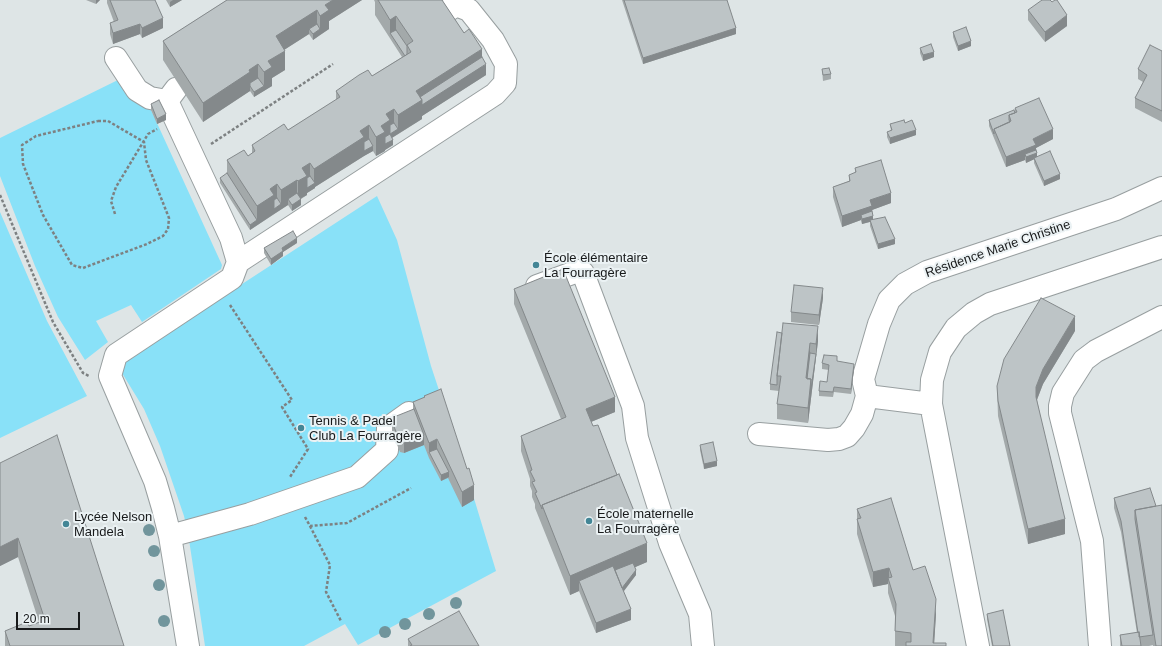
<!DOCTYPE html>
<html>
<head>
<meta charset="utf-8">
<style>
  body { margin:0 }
  #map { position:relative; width:1162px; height:646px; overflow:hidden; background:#dee5e6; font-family:Helvetica,sans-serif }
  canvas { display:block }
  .scale { position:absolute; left:16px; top:612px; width:64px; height:18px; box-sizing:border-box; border:2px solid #181a1b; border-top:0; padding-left:5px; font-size:12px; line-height:14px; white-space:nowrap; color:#181a1b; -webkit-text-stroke:3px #ebf2f4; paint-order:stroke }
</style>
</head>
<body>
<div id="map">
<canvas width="1162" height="646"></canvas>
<div class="scale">20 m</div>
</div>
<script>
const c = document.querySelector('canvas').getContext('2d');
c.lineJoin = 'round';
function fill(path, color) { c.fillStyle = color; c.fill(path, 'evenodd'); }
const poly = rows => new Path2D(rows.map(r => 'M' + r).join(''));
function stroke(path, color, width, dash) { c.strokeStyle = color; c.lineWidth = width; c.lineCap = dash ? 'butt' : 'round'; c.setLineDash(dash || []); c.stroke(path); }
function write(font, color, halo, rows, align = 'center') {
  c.font = font + ' Helvetica,sans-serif'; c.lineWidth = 4; c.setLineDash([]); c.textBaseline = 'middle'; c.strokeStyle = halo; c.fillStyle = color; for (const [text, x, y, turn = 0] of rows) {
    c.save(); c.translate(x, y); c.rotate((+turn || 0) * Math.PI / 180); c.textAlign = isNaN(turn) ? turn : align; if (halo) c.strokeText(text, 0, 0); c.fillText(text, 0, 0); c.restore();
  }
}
const green = poly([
  [122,78,151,110,222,265,221,269,142,322,131,305,96,321,108,342,85,360,58,317,35,266,0,176,0,138],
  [377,196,397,240,431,366,466,472,496,571,358,645,345,624,304,646,205,646,188,533,184,516,160,446,144,409,122,373,121,363],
  [0,212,47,321,87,396,0,438]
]);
const path = poly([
  [98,121,108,121,144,142,146,160,169,218,168,229,163,236,147,244,83,268,72,265,43,215,23,164,22,145,36,136,98,121],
  [211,144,333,64],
  [0,195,53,322,83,373,89,376],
  [115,214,111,201,116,187,148,134,157,129],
  [230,305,292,400,282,407,308,449,290,477],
  [305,517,310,526,347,523,411,488],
  [310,526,330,565,326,592,341,621]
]);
const minor = poly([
  [116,58,137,90,150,98,167,101],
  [176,89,167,101,231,238,238,262],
  [537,286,578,271,583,273,633,406,637,438,670,543,700,614,703,646],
  [931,404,867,396,863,379,879,324,889,300,905,284,927,272,1116,209,1162,188],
  [759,434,828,440,839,439,847,436,854,428,862,414,867,396],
  [170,536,250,514,357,477,387,450,388,428,409,413],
  [188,646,170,536,163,508,155,481,110,376,116,355,232,278,238,262,495,94,505,83,506,64,493,40,469,10,456,5,444,13],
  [978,646,931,404,932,380,940,352,956,328,974,313,990,304,1162,247],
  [1100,646,1092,541,1060,413,1060,406,1063,393,1084,360,1096,351,1162,317]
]);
const trees = [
  [149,530],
  [154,551],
  [159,585],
  [456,603],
  [429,614],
  [164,621],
  [405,624],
  [385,632]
];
const wall = poly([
  [86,0,100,0,96,4],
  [107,0,155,0,163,28,142,38,140,34,113,44,110,34,110,23,114,22,107,3],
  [166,0,182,0,170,7],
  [227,0,362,0,329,21,329,29,313,40,309,34,284,50,285,70,272,78,272,86,254,97,250,91,203,122,163,60,163,41],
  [374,0,442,0,459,26,482,57,486,75,422,116,422,119,392,138,393,145,385,150,385,151,376,156,373,151,364,156,315,187,315,188,307,193,307,195,301,199,301,205,292,211,288,205,250,230,220,183,220,178,227,174,227,160,248,156,252,153,252,145,288,130,336,100,336,91,372,76,402,57,375,15,375,2],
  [622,0,727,0,736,34,643,64],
  [1028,10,1067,26,1045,42,1028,20],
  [953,32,971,46,958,51,953,37],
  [920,48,934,57,923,61,920,53],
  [1162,51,1162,122,1135,108,1135,98,1143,82,1138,79,1138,69],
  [822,69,831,74,831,79,823,81],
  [151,104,166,120,157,124,151,110],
  [1015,108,1053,139,1036,148,1036,150,1037,157,1060,179,1044,186,1034,163,1034,159,1026,163,1025,160,1006,167,989,126,989,120,1015,113],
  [905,123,916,135,890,144,887,137,887,132,891,131,890,124],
  [855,168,891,203,872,210,872,211,873,220,895,244,878,249,870,226,870,222,862,224,861,220,842,227,833,197,833,187,849,181,849,175,855,173],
  [297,243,283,252,283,256,271,265,264,253,264,248],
  [514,289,615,412,591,422,647,562,635,567,636,575,623,591,631,620,596,633,579,591,570,595,535,508,535,504,532,497,532,491,530,486,530,479,521,451,521,436,561,419,514,304],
  [823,298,819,325,791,322,791,312],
  [1075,331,1043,384,1037,400,1065,534,1028,544,998,416,997,386],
  [782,333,818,341,808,423,777,419,777,404,779,391,770,390,770,384],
  [837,362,854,369,851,394,834,392,833,397,819,396,819,391,827,382,829,370,822,369,822,363],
  [424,396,474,500,462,507,448,478,441,481,429,458,424,445,404,453,400,452,392,432,392,422,413,410,413,402,424,398],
  [700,445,717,466,704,469,700,450],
  [0,463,124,646,5,646,5,631,29,626,39,622,18,557,0,566],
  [1150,488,1162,646,1153,646,1153,645,1149,646,1120,646,1120,635,1137,633,1121,532,1114,508,1114,498],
  [857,509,913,570,936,614,934,643,946,646,895,646,895,616,888,593,888,584,873,587,857,534],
  [987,614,1010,646,992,646,987,619],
  [408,639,479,646,408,646]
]);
const shadedWall = poly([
  [96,0,100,0,96,4],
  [173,0,182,0,170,7,170,2],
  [333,0,362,0,329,21,329,29,320,35,320,16,325,5],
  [317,10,317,29,309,29,309,34,276,55,276,36],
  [1067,15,1067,26,1045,42,1045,32],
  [396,16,396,35,390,33,390,20],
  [163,18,163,28,142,38,142,28],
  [140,24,140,34,113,44,113,33],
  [736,28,736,34,643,64,643,58],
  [320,29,320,35,313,40,313,34],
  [971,41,971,46,958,51,958,46],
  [482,49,482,67,486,64,486,75,422,116,422,119,390,139,390,134,398,129,398,115,416,91],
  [285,51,285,70,272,78,272,86,254,97,254,92,264,86,264,72,268,61],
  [934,52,934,57,923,61,923,55],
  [258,64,258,83,250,86,250,91,203,122,203,103,249,70],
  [394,109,394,128,390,130,390,139,393,140,393,145,385,150,385,151,376,156,376,137,386,114],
  [166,114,166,120,157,124,157,119],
  [369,125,369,144,364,147,364,156,315,187,315,188,307,193,307,195,298,200,298,181,302,168,310,163,310,182,314,183,314,169,360,131],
  [1053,129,1053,139,1036,148,1036,153,1037,153,1037,158,1026,163,1026,157,1025,154,1025,160,1006,167,1006,157,1033,139],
  [916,130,916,135,890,144,890,138],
  [373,146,373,151,364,156,364,151],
  [1060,174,1060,179,1044,186,1044,181],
  [297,180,297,199,288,199,288,205,274,214,274,209,281,204,281,190],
  [277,184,277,203,274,205,274,214,250,230,250,225,257,220,257,206,270,189],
  [891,193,891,203,872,210,872,216,873,216,873,221,862,224,861,215,861,220,842,227,842,216,870,200],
  [301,199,301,205,292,211,292,205],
  [297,238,297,243,283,252,283,256,271,265,271,259,282,248],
  [895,239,895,244,878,249,878,244],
  [823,288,823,298,819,325,819,315],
  [1075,316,1075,331,1043,384,1036,402,1036,387,1043,369],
  [818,326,818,341,808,423,808,408,811,379,816,354,816,344],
  [810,343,810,358,807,388,806,378],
  [854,364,854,369,851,394,851,389],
  [615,397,615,412,586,424,586,409],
  [424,435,424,445,404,453,404,443],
  [437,439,437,454,429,452,429,443],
  [717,461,717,466,704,469,704,464],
  [449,472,449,477,441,481,441,475],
  [474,485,474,500,462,507,462,492],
  [1065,519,1065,534,1028,544,1028,529],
  [18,538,18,557,0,566,0,547],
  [647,543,647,562,615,576,579,581,579,591,570,595,570,576],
  [889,568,889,582,888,578,888,584,873,587,873,572],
  [636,570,636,575,621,595,621,589],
  [936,599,936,614,934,646,933,646],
  [631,609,631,620,596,633,596,623]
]);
const building = poly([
  [110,0,155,0,163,18,142,28,140,24,113,33,110,23,118,20,110,0],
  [227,0,333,0,325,5,329,10,320,16,317,10,276,36,285,51,268,61,272,67,264,72,258,64,249,70,250,72,203,103,163,41,227,0],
  [378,0,442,0,464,33,469,29,482,49,416,91,422,100,398,115,394,109,386,114,390,120,381,126,385,132,376,137,369,125,360,131,364,137,314,169,310,163,302,168,307,176,298,181,297,180,281,190,277,184,270,189,274,195,257,206,227,160,244,150,248,156,255,151,252,145,284,124,288,130,340,97,336,91,359,75,368,70,372,76,411,52,407,45,413,41,396,16,390,20,378,0],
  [624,0,727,0,736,28,643,58,624,0],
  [1042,0,1050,0,1052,2,1055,0,1057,0,1067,15,1045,32,1028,10,1042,0],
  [317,24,320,29,313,34,309,29,317,24],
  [966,27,971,41,958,46,953,32,966,27],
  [396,30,407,46,407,54,405,56,390,33,396,30],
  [931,44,934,52,923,55,920,48,931,44],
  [1150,45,1162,51,1162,111,1135,98,1147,75,1138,69,1150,45],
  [482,57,486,64,422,105,422,100,420,97,482,57],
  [829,68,831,74,823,75,822,69,829,68],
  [258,78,264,86,254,92,250,86,250,83,258,78],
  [1039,98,1053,129,1033,139,1036,145,1006,157,994,129,1011,121,1009,115,1017,112,1015,108,1039,98],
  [159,100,166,114,157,119,151,104,159,100],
  [1014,110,1015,113,1009,115,1009,120,1010,122,994,129,994,134,989,120,1014,110],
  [904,120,905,123,912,120,916,130,890,138,887,132,892,130,890,124,904,120],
  [394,123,398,129,390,134,393,140,385,144,385,137,390,134,390,125,394,123],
  [369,139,373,146,364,151,364,142,369,139],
  [1036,150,1037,153,1026,157,1025,154,1036,150],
  [1050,151,1060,174,1044,181,1034,158,1050,151],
  [881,160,891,193,870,200,872,206,842,216,833,187,850,181,849,175,856,172,855,168,881,160],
  [227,173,257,220,250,225,220,178,227,173],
  [310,176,315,183,307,188,307,178,310,176],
  [297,193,301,199,292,205,288,199,297,193],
  [277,198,281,204,274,209,274,200,277,198],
  [872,211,873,216,862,219,861,215,872,211],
  [885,217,895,239,878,244,870,220,885,217],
  [293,231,297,238,282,248,283,251,271,259,264,248,293,231],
  [563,269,615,397,586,409,593,426,598,425,617,475,542,505,542,509,535,493,537,492,532,482,535,481,530,471,532,470,521,436,566,417,514,289,563,269],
  [794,285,823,288,819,315,791,312,794,285],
  [1041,298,1075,316,1043,369,1036,387,1036,397,1065,519,1028,529,998,401,997,386,1004,359,1041,298],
  [783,323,818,326,816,344,810,343,806,378,811,379,808,408,777,404,781,376,777,376,783,323],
  [777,332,782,333,777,376,777,385,770,384,777,332],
  [810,353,816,354,811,389,811,379,807,379,810,353],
  [824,355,837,356,837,361,854,364,851,389,834,387,833,392,819,391,820,381,827,382,829,365,822,363,824,355],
  [441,389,467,469,469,468,474,485,462,492,437,439,429,443,413,402,425,397,424,396,441,389],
  [414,409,424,435,404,443,400,441,392,422,394,417,414,409],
  [57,435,124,646,10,646,5,631,27,622,29,626,45,620,18,538,0,547,0,463,57,435],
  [713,442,717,461,704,464,700,445,713,442],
  [437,449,449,472,441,475,429,452,437,449],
  [619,474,647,543,570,576,542,505,619,474],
  [1150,488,1156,506,1135,510,1135,519,1153,635,1139,637,1139,632,1138,633,1121,521,1114,498,1150,488],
  [891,498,913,570,925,566,936,599,933,643,946,643,946,646,906,646,906,642,911,642,911,633,895,631,896,604,888,578,892,577,889,568,873,572,857,519,861,518,857,509,891,498],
  [1162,505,1162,646,1156,646,1135,510,1162,505],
  [633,563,636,570,622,588,615,570,633,563],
  [613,566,631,609,596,623,579,581,613,566],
  [1003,610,1010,646,993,646,987,614,1003,610],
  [459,611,479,646,410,646,412,645,408,639,459,611],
  [1139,632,1141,646,1122,646,1120,635,1139,632]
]);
const markers = [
  [536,265,4,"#438696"],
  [301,428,4,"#438696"],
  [589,521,4,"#438696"],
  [66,524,4,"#438696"]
];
const streetNames = [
  ["Résidence Marie Christine",998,249,-19]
];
const poiNames = [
  ["École élémentaire",544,258],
  ["La Fourragère",544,273],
  ["Tennis & Padel",309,421],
  ["Club La Fourragère",309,436],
  ["École maternelle",597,514],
  ["La Fourragère",597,529],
  ["Lycée Nelson",74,517],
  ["Mandela",74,532]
];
fill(green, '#89e1f8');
stroke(minor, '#989fa0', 24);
stroke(path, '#7d8182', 2.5, [3, 2]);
stroke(minor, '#fff', 22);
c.fillStyle = '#71959c';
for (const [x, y] of trees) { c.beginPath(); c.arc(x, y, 6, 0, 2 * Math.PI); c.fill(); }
fill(wall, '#a3a9aa');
fill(shadedWall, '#84898b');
fill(building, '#bdc4c6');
stroke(building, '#84898b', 1);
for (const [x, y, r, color] of markers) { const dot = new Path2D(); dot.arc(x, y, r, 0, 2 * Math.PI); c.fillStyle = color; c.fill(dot); stroke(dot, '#ebf2f4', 1.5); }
write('13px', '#181a1b', '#ebf2f4', streetNames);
write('13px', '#181a1b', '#ebf2f4', poiNames, 'left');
</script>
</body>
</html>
